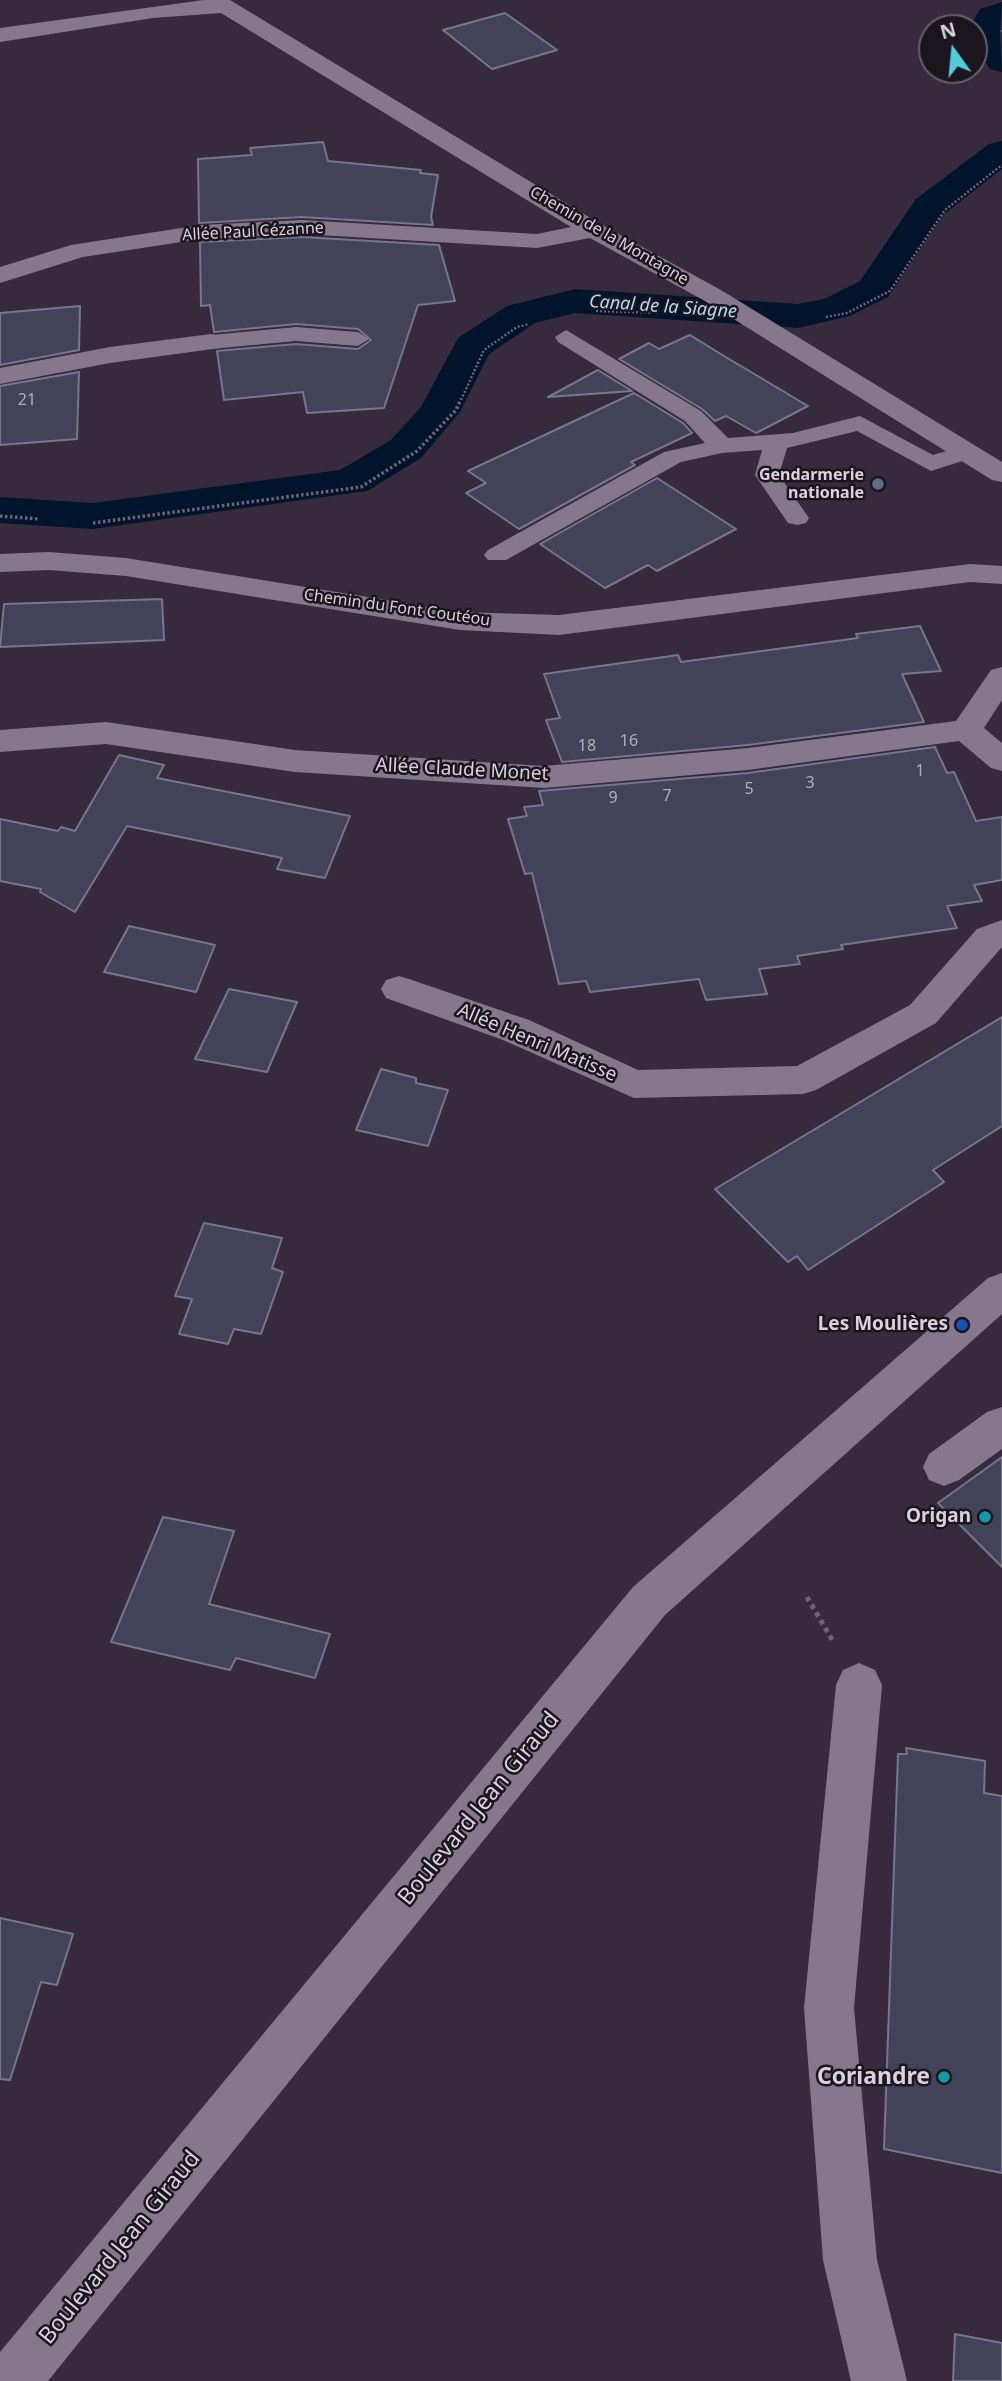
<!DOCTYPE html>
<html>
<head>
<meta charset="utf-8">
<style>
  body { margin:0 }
  #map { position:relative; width:1002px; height:2381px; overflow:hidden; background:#382a3d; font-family:"Noto Sans",sans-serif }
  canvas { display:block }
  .north { position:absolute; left:918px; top:14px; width:70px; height:70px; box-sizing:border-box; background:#1b151e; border:2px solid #67606a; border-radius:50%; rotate:345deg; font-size:19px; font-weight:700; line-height:28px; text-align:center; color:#dad1dd }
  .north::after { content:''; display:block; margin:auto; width:24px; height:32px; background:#53cbdb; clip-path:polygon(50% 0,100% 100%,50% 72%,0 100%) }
</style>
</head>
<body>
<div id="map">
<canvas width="1002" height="2381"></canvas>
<div class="north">N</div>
</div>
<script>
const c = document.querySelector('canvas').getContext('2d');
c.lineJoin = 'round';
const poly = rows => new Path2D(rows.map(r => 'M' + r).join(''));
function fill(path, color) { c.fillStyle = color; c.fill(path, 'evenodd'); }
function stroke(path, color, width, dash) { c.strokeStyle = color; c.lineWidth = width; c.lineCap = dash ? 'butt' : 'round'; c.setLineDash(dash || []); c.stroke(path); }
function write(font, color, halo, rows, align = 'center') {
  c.font = font + ' "Noto Sans",sans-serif'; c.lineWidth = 5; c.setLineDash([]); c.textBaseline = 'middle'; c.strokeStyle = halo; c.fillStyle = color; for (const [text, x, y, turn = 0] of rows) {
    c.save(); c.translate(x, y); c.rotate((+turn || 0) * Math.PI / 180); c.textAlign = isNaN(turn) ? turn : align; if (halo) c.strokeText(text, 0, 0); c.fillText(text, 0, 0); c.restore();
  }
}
const canal = poly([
  [1002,2,1000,34,1002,72,990,69,974,46,974,28,969,28,980,9,1002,2],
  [1002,141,1002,169,943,215,888,297,850,316,798,328,575,313,535,323,489,354,460,412,421,458,367,491,93,529,0,523,0,497,93,503,340,470,391,440,421,407,458,338,507,306,575,289,798,304,824,299,860,281,916,199,989,144,1002,141]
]);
const building = poly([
  [505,13,557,50,492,69,443,30,505,13],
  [323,142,328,161,421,170,420,173,438,175,431,217,433,225,302,217,199,223,198,159,252,155,250,148,323,142],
  [302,237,439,245,455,301,418,305,384,408,307,413,303,392,224,400,217,351,296,344,358,349,371,340,358,329,296,324,214,332,210,305,201,306,200,242,302,237],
  [80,306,79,350,0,365,0,313,80,306],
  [690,335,719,353,808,406,756,433,726,416,715,421,702,409,619,359,649,343,659,349,690,335],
  [598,370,632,391,548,397,598,370],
  [79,372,77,439,0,445,0,386,79,372],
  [634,393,683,423,692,433,631,462,635,465,519,529,466,493,486,483,468,471,634,393],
  [657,478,736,529,657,571,648,565,605,588,540,544,657,478],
  [162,599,164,640,0,647,4,604,162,599],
  [920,626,941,671,902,674,924,722,748,745,562,762,546,720,560,718,544,674,678,655,681,662,858,638,856,634,920,626],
  [935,747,947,773,954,772,976,821,1002,817,1002,880,974,885,982,901,947,906,957,928,841,945,843,949,797,956,800,964,759,969,767,994,706,1000,699,979,590,992,586,981,559,984,532,873,525,874,508,819,527,816,524,807,543,805,539,791,748,773,935,747],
  [119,755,164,765,157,778,350,816,325,878,277,869,282,858,127,826,75,912,40,892,41,889,0,881,0,819,58,831,61,827,75,831,119,755],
  [129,926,215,945,196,992,104,972,129,926],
  [229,989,297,1002,267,1072,195,1059,229,989],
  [1002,1017,1002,1126,933,1170,944,1182,808,1270,797,1256,788,1262,715,1189,1002,1017],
  [381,1069,416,1078,416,1083,448,1090,428,1146,356,1130,381,1069],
  [204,1223,282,1238,272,1268,283,1272,261,1334,234,1329,228,1344,179,1334,192,1299,175,1296,204,1223],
  [1002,1457,1002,1567,938,1503,1002,1457],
  [163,1517,234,1531,209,1604,330,1634,315,1678,236,1658,230,1670,111,1642,163,1517],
  [906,1748,985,1761,984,1793,1002,1796,1002,2173,884,2149,898,1754,907,1754,906,1748],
  [0,1918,73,1934,57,1985,41,1982,10,2080,0,2079,0,1918],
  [955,2334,1002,2343,1002,2381,953,2381,955,2334]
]);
const pathFar2 = poly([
  [1002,30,1002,34],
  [596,311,660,313],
  [826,317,847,313,890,291,945,210,1002,165],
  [461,400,484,350,517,327,529,324]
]);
const pathFar1 = poly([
  [0,516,39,519],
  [93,523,361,487,417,451,456,410,461,399]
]);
const path = poly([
  [807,1597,834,1643]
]);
const service = poly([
  [296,327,358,332,369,339,358,346,296,341,211,349,200,342,211,335,296,327],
  [566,330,701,411,728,438,793,433,860,416,933,455,967,445,975,447,979,452,975,457,931,471,857,431,787,448,779,475,809,518,806,523,797,525,788,523,755,475,762,450,722,453,681,462,506,560,488,560,484,555,488,550,664,452,705,443,685,421,558,342,555,337,566,330]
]);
const minor = poly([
  [204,0,230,0,602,225,721,290,1002,462,1002,482,992,480,703,300,590,238,537,248,302,234,201,239,83,257,0,283,0,267,71,245,201,225,302,220,537,234,571,227,221,13,153,18,0,42,0,28,204,0],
  [211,334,220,336,224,342,220,348,110,363,0,384,0,368,110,347,211,334],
  [49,552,126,558,460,612,559,615,970,564,1002,566,1002,584,970,582,559,635,460,630,126,576,49,570,0,572,0,554,49,552],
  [1002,667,1002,700,984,728,1002,743,1002,771,991,768,959,741,748,770,544,788,295,772,106,744,0,752,0,730,106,722,295,750,544,766,748,748,956,721,991,670,1002,667],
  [1002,920,1002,947,936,1023,816,1090,803,1094,634,1098,503,1040,386,998,381,989,386,980,399,976,412,980,529,1020,638,1070,797,1066,910,1005,977,929,1002,920],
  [1002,1273,1002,1314,665,1615,48,2381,0,2381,0,2352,633,1587,988,1278,1002,1273],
  [1002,1407,1002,1449,959,1480,944,1486,929,1480,923,1467,929,1454,987,1412,1002,1407],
  [859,1663,875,1670,882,1685,854,2008,877,2260,907,2381,851,2381,823,2260,804,2008,836,1685,843,1670,859,1663]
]);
const markers = [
  [878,484,7,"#5c6f8a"],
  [962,1325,7,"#1a4fb4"],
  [985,1517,7,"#0f9aa8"],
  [944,2077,7,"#0f9aa8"]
];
const farStreetnames = [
  ["Allée Paul Cézanne",253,232,-3],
  ["Chemin de la Montagne",609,236,30],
  ["Chemin du Font Coutéou",397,608,8]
];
const numberNames = [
  ["21",27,400],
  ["16",629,741],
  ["18",587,746],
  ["1",920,771],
  ["3",810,783],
  ["5",749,789],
  ["7",667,796],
  ["9",613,798]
];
const farPoinames = [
  ["Gendarmerie",864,475],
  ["nationale",864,493]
];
const farWaternames = [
  ["Canal de la Siagne",663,307,4]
];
const streetNames = [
  ["Allée Claude Monet",462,770,3],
  ["Allée Henri Matisse",537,1043,23]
];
const poiNames = [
  ["Les Moulières",948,1325],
  ["Origan",971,1517]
];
const nearStreetnames = [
  ["Boulevard Jean Giraud",479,1809,-51],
  ["Boulevard Jean Giraud",120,2248,-51]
];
const nearPoinames = [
  ["Coriandre",930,2077]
];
fill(canal, '#00142b');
fill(building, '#424258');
stroke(building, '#76768e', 2);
stroke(pathFar2, '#706474', 2.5, [2, 2]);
stroke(pathFar1, '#706474', 3.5, [2.5, 2.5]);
stroke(path, '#706474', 5, [4.5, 4.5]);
fill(service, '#86778d');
fill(minor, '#86778d');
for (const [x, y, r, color] of markers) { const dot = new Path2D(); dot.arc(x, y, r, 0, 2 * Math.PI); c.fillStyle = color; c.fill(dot); stroke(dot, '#1b151e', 2.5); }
write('16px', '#dad1dd', '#1b151e', farStreetnames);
write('16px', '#b4adbc', null, numberNames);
write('bold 16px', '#dad1dd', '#1b151e', farPoinames, 'right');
write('italic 18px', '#b4d8fa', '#1b151e', farWaternames);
write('19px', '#dad1dd', '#1b151e', streetNames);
write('bold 19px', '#dad1dd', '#1b151e', poiNames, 'right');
write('23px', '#dad1dd', '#1b151e', nearStreetnames);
write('bold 23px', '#dad1dd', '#1b151e', nearPoinames, 'right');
</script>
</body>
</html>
